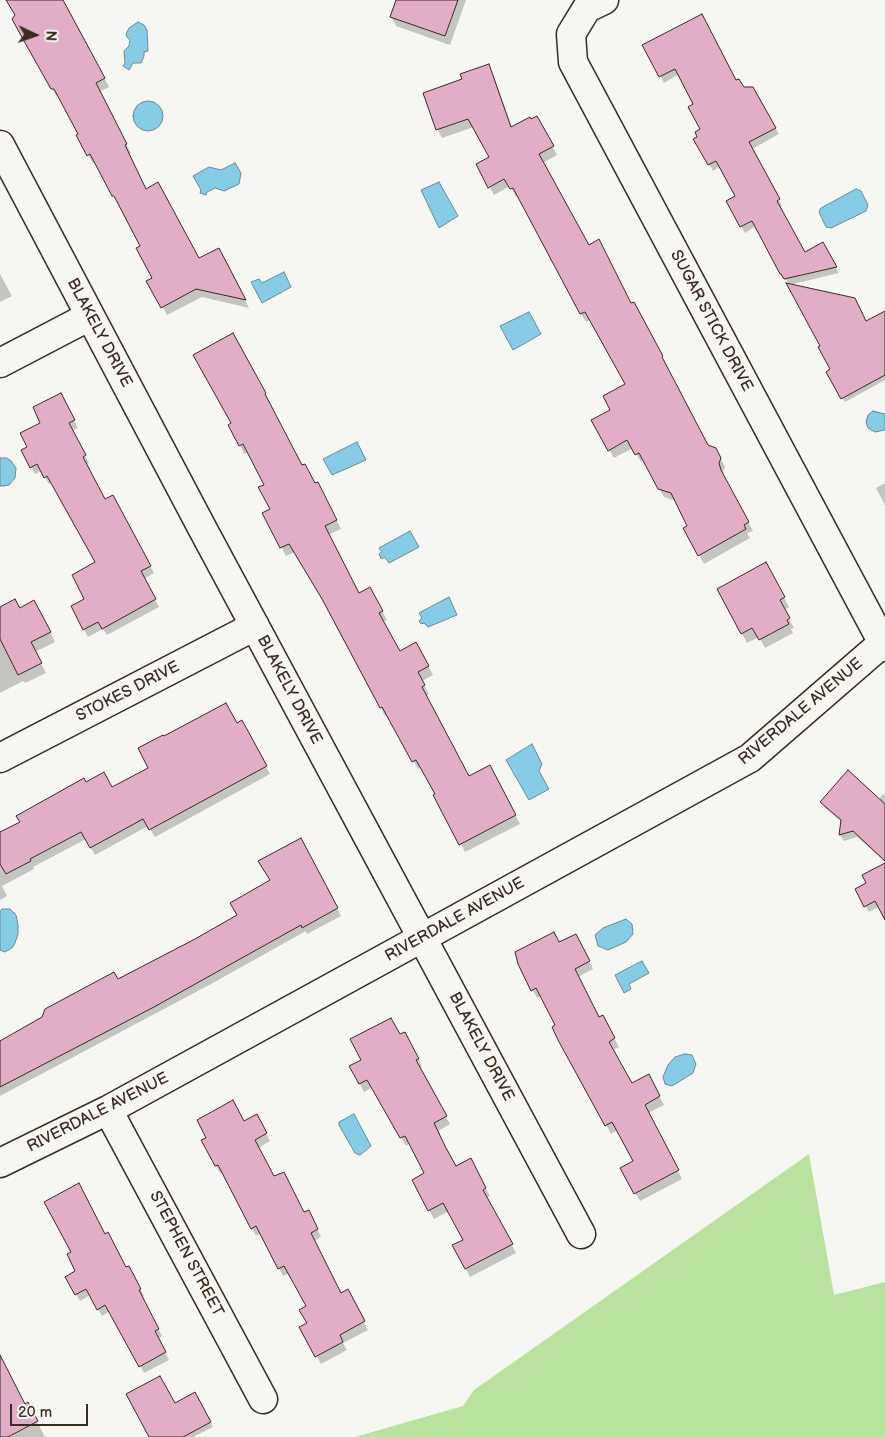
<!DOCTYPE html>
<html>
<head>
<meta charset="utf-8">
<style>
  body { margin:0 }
  #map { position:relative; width:885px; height:1437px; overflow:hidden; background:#f6f6f2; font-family:"Balsamiq Sans",sans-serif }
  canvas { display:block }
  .north { position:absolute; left:10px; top:10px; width:50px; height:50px; -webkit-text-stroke:4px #f6f6f2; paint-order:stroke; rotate:93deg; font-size:14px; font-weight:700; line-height:20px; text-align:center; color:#3b2a1e }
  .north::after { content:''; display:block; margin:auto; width:18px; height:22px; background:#3b2a1e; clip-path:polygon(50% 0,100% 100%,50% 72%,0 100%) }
  .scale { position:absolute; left:10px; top:1404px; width:78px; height:22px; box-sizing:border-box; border:2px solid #3b2a1e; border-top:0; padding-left:6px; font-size:15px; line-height:18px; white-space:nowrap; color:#3b2a1e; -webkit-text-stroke:4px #f6f6f2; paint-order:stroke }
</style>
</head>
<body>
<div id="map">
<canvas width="885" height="1437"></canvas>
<div class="north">N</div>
<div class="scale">20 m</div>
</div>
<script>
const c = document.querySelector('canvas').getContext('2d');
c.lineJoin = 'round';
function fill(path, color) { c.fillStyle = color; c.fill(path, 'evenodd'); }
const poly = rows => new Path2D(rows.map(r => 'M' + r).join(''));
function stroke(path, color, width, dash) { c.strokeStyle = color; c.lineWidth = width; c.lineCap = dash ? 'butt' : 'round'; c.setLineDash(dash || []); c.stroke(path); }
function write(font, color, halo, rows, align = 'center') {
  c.font = font + ' "Balsamiq Sans",sans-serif'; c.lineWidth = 4; c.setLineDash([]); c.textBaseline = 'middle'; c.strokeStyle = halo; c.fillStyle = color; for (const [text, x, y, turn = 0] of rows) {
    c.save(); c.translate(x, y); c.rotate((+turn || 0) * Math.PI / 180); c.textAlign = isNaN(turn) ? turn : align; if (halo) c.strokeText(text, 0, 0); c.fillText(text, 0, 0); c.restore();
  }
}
const green = poly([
  [809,1154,834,1295,885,1282,885,1437,355,1437,463,1406,474,1390]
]);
const water = poly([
  [138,22,144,25,147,30,148,51,144,52,144,56,141,63,133,63,129,70,123,66,125,63,124,51,129,46,130,40,126,36,127,32,129,28,138,22],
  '133 116a15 15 0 1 1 30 0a15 15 0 1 1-30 0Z',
  [235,163,241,173,239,184,224,191,215,188,207,192,206,195,200,193,201,190,193,176,209,167,221,170,235,163],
  [439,182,458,216,439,228,421,190,439,182],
  [856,189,861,191,868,205,866,211,831,228,826,227,819,212,821,208,856,189],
  [284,272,291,287,262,303,251,282,259,279,262,283,284,272],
  [529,312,541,334,513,350,500,326,529,312],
  [873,411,885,414,885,430,875,432,868,428,866,422,868,415,873,411],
  [357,442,366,460,332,475,323,459,357,442],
  [0,458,7,458,11,461,16,468,15,478,9,485,4,486,0,486,0,458],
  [410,531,419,547,389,563,385,557,381,559,379,554,382,552,379,548,410,531],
  [449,597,457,615,428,627,424,623,421,624,419,621,422,618,419,613,449,597],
  [532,744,542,764,539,771,549,789,529,800,506,760,532,744],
  [2,909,10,909,16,915,18,925,18,934,15,943,12,948,5,952,0,950,0,911,2,909],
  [626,919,632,924,633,934,626,942,608,950,598,946,595,935,603,928,626,919],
  [642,961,649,973,629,984,631,989,624,993,615,975,642,961],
  [685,1054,692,1055,696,1064,693,1073,672,1086,665,1084,663,1077,668,1065,675,1057,685,1054],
  [354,1114,371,1146,360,1155,355,1153,339,1125,339,1122,354,1114]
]);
const shadow = poly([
  [8,0,62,0,109,87,99,92,131,153,128,154,146,190,198,259,224,257,249,308,202,297,167,315,148,282,153,279,142,246,96,162,93,163,88,155,80,134,59,96,57,97,13,19,16,15],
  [397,0,466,0,450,45,396,26,391,16],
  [644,45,736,82,743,89,752,88,779,134,752,149,782,206,779,208,804,253,822,243,839,273,789,285,786,279,785,280,756,226,745,233,741,226,737,196,721,166,713,171,695,139,699,137,702,129,694,105,679,74,664,83],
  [488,66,493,74,512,128,537,117,557,155,543,163,588,246,631,304,633,303,708,446,720,457,725,467,723,472,725,479,753,531,747,533,750,538,704,564,685,528,688,526,676,501,664,497,644,460,641,462,633,448,614,458,593,420,612,410,626,384,591,319,586,322,581,314,518,196,516,197,510,186,494,195,477,165,491,157,474,127,442,138,438,130,425,94,464,80],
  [0,274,12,296,0,302],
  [885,312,885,380,845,402,828,372,866,323],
  [233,334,270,402,268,403,302,467,322,492,341,529,328,535,359,595,370,589,387,620,383,622,400,653,416,644,433,675,422,681,429,694,426,696,469,777,494,775,520,824,465,852,437,795,421,767,418,769,387,715,385,716,323,600,295,552,286,556,264,514,271,510,265,485,248,452,244,454,240,445,233,424],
  [64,402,78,428,72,431,89,463,85,465,105,501,112,497,154,573,144,579,159,607,107,635,103,629,88,637,72,607,86,599,97,563,52,482,49,484,41,471,35,474,22,450,28,447,42,423],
  [885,483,885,505,876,488],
  [766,564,789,607,784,610,794,628,791,629,793,633,765,648,759,637,747,643,719,589],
  [39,611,55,642,35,652,46,673,25,683,23,681,0,693,0,624],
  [241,722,270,774,155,837,148,826,95,855,86,839,33,867,34,869,2,886,7,896,0,900,0,833,86,784,112,789],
  [883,794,885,795,885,862,857,837,844,841,840,835,842,822,825,808,821,802,879,799],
  [304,847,341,916,307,934,306,931,211,984,0,1096,0,1042,196,940,239,915],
  [885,864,885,916,880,906,869,912,856,889,868,884],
  [580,943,593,969,578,977,599,1019,607,1025,619,1047,613,1050,632,1085,648,1076,664,1105,648,1113,682,1179,640,1201,635,1193,634,1162,618,1130,611,1134,553,1027,557,1025,542,996,537,998,519,964,559,944],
  [400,1036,409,1041,422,1067,419,1068,450,1124,438,1131,449,1155,456,1168,475,1168,490,1196,487,1198,516,1253,470,1277,454,1246,464,1241,449,1211,434,1219,413,1181,426,1174,410,1143,406,1146,373,1087,364,1092,351,1067],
  [257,1116,270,1141,258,1148,274,1178,304,1214,313,1220,321,1237,314,1241,341,1295,352,1299,368,1330,343,1343,347,1350,321,1364,301,1327,308,1323,307,1307,290,1273,283,1276,261,1233,256,1236,223,1172,220,1173,216,1166,244,1123],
  [105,1235,126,1268,128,1267,144,1296,142,1298,162,1336,158,1339,169,1360,144,1373,110,1311,102,1316,90,1295,80,1301,76,1294,77,1272],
  [0,1358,25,1405,32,1412,45,1437,0,1437],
  [195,1393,213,1427,193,1437,151,1437,174,1404]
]);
const building = poly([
  [6,0,63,0,105,78,96,83,127,144,125,145,146,189,158,182,199,258,219,248,246,300,196,289,161,308,146,281,152,278,136,248,140,246,114,196,112,196,90,154,87,156,76,135,78,134,54,89,51,89,24,41,12,19,15,15,6,0],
  [396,0,458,0,445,36,390,17,396,0],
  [702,14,736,80,739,79,744,87,753,87,776,128,749,142,780,199,777,201,805,252,823,242,837,267,784,279,781,274,780,274,752,221,740,227,726,201,735,196,716,161,708,165,693,139,697,137,695,132,700,129,688,107,693,104,675,69,659,77,642,45,702,14],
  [489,64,511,127,530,117,531,119,537,116,554,146,539,154,589,245,599,239,631,303,634,302,663,356,662,357,708,445,716,448,721,458,719,463,721,470,749,522,744,525,746,529,698,556,683,528,687,526,671,493,658,489,639,453,635,455,627,440,608,451,591,420,610,410,603,396,625,384,585,312,580,314,513,188,510,189,504,179,488,188,476,164,489,157,468,119,436,130,423,93,462,79,460,74,489,64],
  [786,283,855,298,866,321,885,311,885,375,841,399,826,372,830,369,818,347,820,346,786,283],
  [233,333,266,393,265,394,302,465,305,464,315,483,318,482,337,520,325,526,359,593,370,587,383,611,379,613,400,651,416,642,429,666,418,672,425,685,422,687,469,776,490,765,516,815,459,845,433,795,435,794,416,760,412,762,382,707,380,708,322,599,289,544,280,548,262,513,270,509,258,487,264,485,243,444,239,446,228,425,231,423,193,355,233,333],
  [61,393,75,420,69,423,86,455,83,457,105,499,113,495,151,566,141,571,156,599,102,629,98,622,83,630,71,606,84,599,72,575,95,562,47,476,44,478,37,464,30,468,21,450,27,447,20,433,40,423,33,407,61,393],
  [766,562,785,597,780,600,790,618,787,620,789,624,759,640,752,628,741,634,717,589,766,562],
  [15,599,20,608,34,600,51,632,31,642,42,663,18,675,0,639,0,607,15,599],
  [226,703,237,723,242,720,267,766,149,830,143,819,90,848,81,832,30,859,31,861,6,874,0,864,0,832,20,822,16,816,84,778,86,782,104,772,112,787,148,768,138,748,163,735,164,736,226,703],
  [848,770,885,804,885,861,853,831,839,835,841,820,820,802,848,770],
  [301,838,338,908,302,928,301,925,154,1007,0,1087,0,1041,42,1017,45,1009,114,972,118,979,195,939,237,915,230,903,270,880,258,861,301,838],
  [885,863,885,920,875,901,864,907,855,889,866,883,862,875,885,863],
  [554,932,559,942,576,934,590,961,575,969,599,1017,603,1015,615,1038,609,1042,632,1083,649,1074,660,1096,645,1105,679,1170,634,1194,620,1168,633,1161,612,1122,605,1126,558,1040,552,1027,555,1025,536,988,531,991,518,964,515,952,554,932],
  [391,1018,400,1034,405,1032,419,1059,416,1060,447,1116,434,1123,445,1146,456,1166,471,1158,486,1188,483,1190,513,1244,465,1269,452,1245,463,1240,443,1203,428,1211,412,1180,424,1173,405,1136,400,1138,367,1080,359,1084,349,1066,361,1060,350,1039,391,1018],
  [233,1100,244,1121,257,1114,267,1133,255,1140,274,1176,284,1172,304,1212,309,1210,318,1229,311,1233,341,1293,348,1289,365,1321,340,1335,343,1342,315,1357,299,1327,307,1323,299,1310,306,1306,284,1266,278,1269,256,1226,251,1229,218,1165,215,1166,201,1140,206,1138,197,1120,233,1100],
  [79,1183,105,1234,108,1232,126,1267,129,1266,141,1289,139,1290,159,1329,155,1331,166,1352,139,1367,105,1305,97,1310,86,1289,75,1295,65,1277,75,1271,67,1254,71,1252,44,1202,79,1183],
  [0,1355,25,1404,28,1402,38,1421,8,1437,0,1437,0,1355],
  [160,1376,175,1403,195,1392,211,1422,183,1437,149,1437,126,1394,160,1376]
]);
const minor = poly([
  [604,0,587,8,571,34,573,62,885,647],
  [0,145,200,524,581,1234],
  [0,363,90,316],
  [0,758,255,626],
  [108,1110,263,1399],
  [0,1163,108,1110,750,758,885,641]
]);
const streetNames = [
  ["SUGAR STICK DRIVE",711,321,62],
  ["BLAKELY DRIVE",99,333,62],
  ["BLAKELY DRIVE",289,690,62],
  ["STOKES DRIVE",128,692,-27],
  ["RIVERDALE AVENUE",801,712,-40],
  ["RIVERDALE AVENUE",455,920,-29],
  ["BLAKELY DRIVE",481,1047,62],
  ["RIVERDALE AVENUE",98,1113,-27],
  ["STEPHEN STREET",186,1254,62]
];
fill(green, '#b9e29e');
fill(water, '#86cce7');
stroke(water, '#688b97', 1);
fill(shadow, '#0003');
fill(building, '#e2adc6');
stroke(building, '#3b2a1e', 1);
stroke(minor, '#3b2a1e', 31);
stroke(minor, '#f6f6f2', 28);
write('16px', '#3b2a1e', '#f6f6f2', streetNames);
</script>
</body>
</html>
